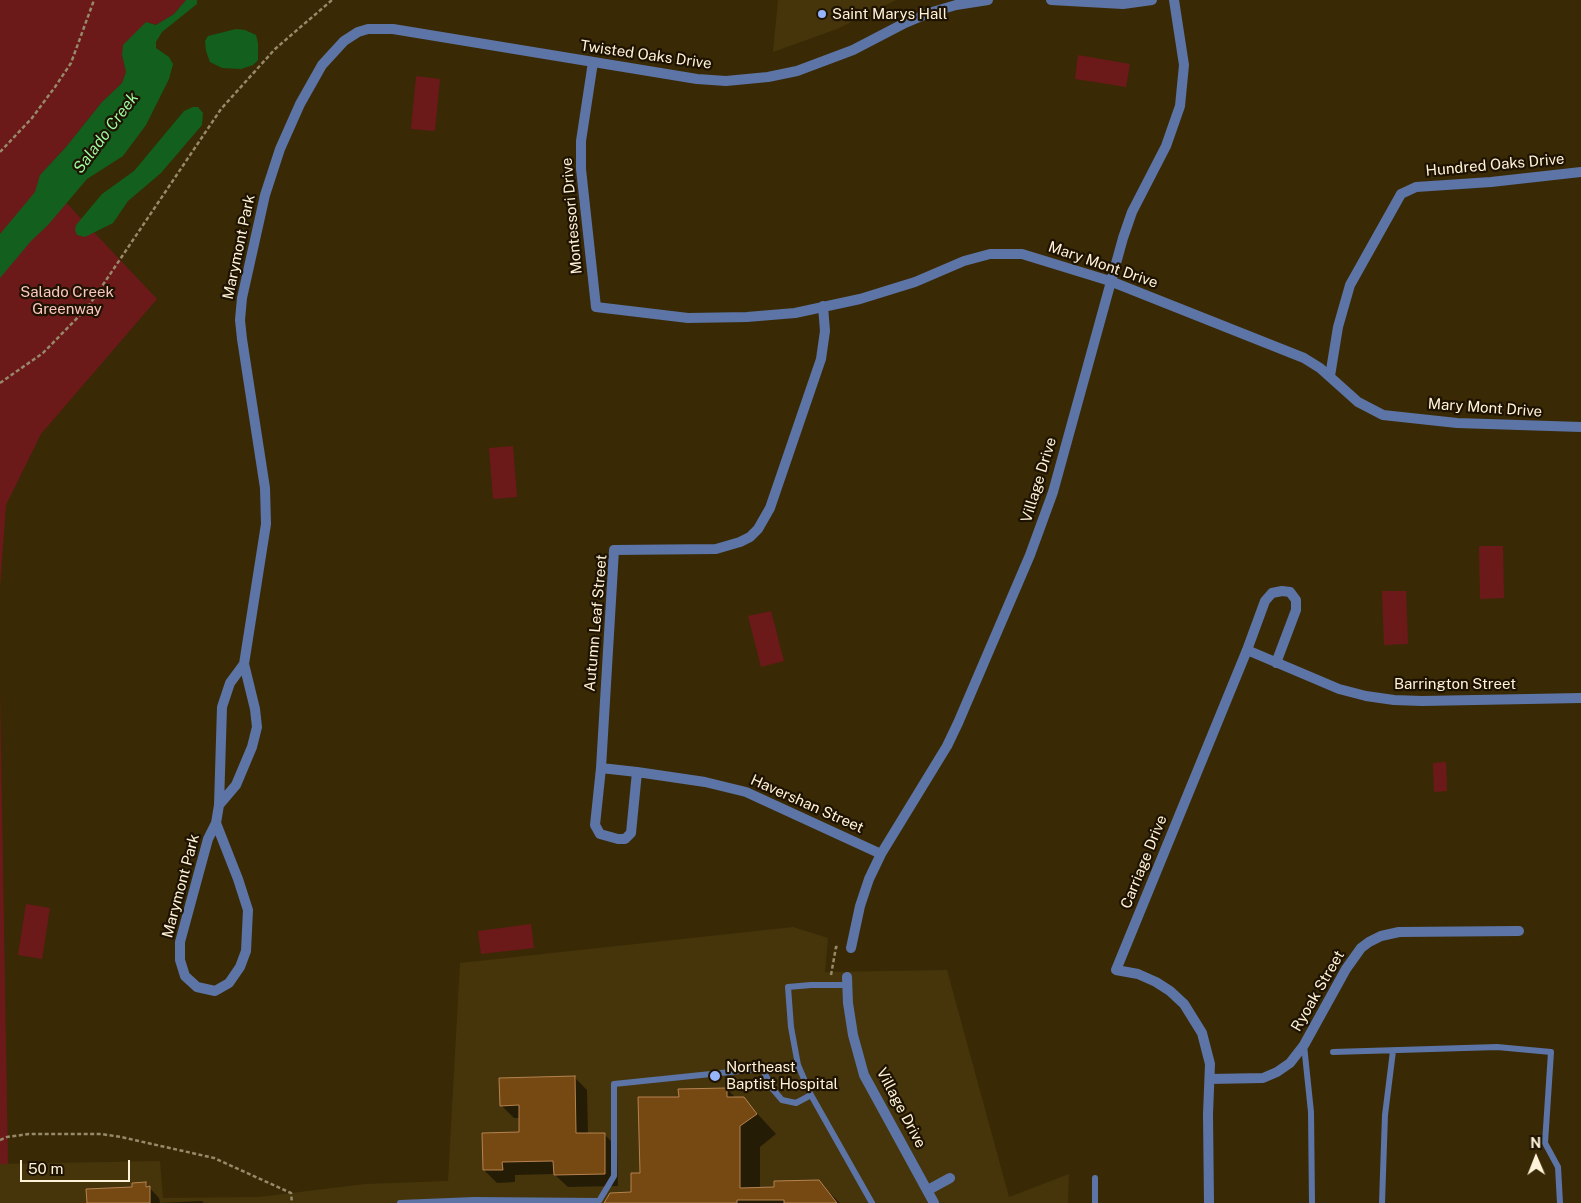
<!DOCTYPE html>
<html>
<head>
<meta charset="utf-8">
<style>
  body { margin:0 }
  #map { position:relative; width:1581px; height:1203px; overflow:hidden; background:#392a05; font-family:"Public Sans",sans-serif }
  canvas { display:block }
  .north { position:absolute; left:1511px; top:1133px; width:50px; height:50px; -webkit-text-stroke:4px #1e1200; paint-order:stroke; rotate:359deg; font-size:14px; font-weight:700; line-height:20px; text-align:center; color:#fef2d8 }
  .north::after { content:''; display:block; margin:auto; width:18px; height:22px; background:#fef2d8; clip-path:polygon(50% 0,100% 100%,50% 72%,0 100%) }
  .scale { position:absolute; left:20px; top:1160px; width:110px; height:22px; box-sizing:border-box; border:2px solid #fef2d8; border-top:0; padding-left:6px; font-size:15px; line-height:18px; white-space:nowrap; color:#fef2d8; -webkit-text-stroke:4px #1e1200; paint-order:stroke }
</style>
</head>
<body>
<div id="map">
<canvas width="1581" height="1203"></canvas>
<div class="north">N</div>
<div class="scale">50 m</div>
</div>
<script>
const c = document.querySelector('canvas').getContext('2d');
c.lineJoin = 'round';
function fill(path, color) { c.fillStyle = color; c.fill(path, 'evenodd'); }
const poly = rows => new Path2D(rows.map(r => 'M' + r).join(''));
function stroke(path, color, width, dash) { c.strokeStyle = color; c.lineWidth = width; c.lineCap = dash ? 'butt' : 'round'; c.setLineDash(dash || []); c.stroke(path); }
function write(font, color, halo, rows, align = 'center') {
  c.font = font + ' "Public Sans",sans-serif'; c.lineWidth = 4.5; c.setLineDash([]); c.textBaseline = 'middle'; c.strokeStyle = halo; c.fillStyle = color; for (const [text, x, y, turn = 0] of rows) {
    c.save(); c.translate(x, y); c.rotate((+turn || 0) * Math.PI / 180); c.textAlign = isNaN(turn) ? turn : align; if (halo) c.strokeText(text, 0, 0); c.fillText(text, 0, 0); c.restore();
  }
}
const built = poly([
  [778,0,896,0,837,29,773,52],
  [793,927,828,938,825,972,947,970,1009,1197,1069,1174,1068,1203,0,1203,0,1164,160,1161,163,1198,259,1197,365,1184,448,1181,460,963]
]);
const green = poly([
  [0,0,186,0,174,14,156,25,146,22,122,55,126,72,122,83,102,102,66,147,40,175,157,299,41,434,6,505,0,587],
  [1078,55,1130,64,1126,87,1075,79],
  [416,76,440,79,435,131,411,129],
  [513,446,517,497,493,499,489,448],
  [1479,546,1503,546,1504,598,1480,599],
  [1406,591,1408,644,1384,645,1382,591],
  [771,611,784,661,761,667,748,616],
  [0,689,8,1164,0,1164],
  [1446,762,1447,791,1434,792,1433,763],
  [26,904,50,908,42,959,18,955],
  [531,924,534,948,481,954,478,931]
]);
const water = poly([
  [186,0,197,0,197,4,162,32,156,42,156,48,169,57,173,64,169,79,146,125,123,156,87,179,48,225,31,241,0,278,0,234,35,192,40,175,66,147,102,102,122,83,126,72,122,55,123,45,146,22,156,25,174,14],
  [236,29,245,30,256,35,258,43,258,60,253,65,241,69,222,68,210,62,206,51,205,41,208,36],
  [193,107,198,107,203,113,202,125,161,173,128,201,113,223,85,237,77,235,75,230,76,225,102,194,134,171,184,111]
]);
const shadow = poly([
  [574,1077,587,1090,588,1134,604,1134,617,1147,618,1186,568,1187,554,1174,515,1175,515,1182,497,1183,484,1170,520,1133,520,1118,514,1118,501,1105],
  [727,1089,736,1098,743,1098,776,1134,760,1147,760,1189,775,1188,818,1181,840,1203,618,1203,633,1193,680,1098],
  [146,1184,159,1198,160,1203,202,1201,204,1203,88,1203]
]);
const building = poly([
  [575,1076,576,1133,605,1133,605,1174,554,1175,553,1161,502,1162,503,1170,483,1170,482,1133,519,1132,519,1105,500,1106,499,1078,575,1076],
  [727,1088,727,1097,744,1097,757,1114,740,1126,740,1188,774,1187,774,1181,819,1180,837,1203,784,1203,784,1200,737,1200,737,1203,604,1203,610,1193,631,1192,631,1173,640,1173,638,1097,679,1097,678,1089,727,1088],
  [146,1182,146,1187,150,1186,150,1203,87,1203,86,1189,132,1187,132,1183,146,1182]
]);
const path = poly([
  [0,152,32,118,55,87,71,63,94,0],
  [0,383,43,353,88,307,221,109,275,49,332,0],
  [831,975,836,947,840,947],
  [0,1140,7,1137,29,1134,101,1134,121,1137,214,1158,291,1193,292,1203]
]);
const service = poly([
  [847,985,811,985,788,987,791,1027,798,1065,811,1095,872,1203],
  [1304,1045,1311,1112,1312,1203],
  [1333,1052,1497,1047,1551,1052,1545,1143,1558,1167,1560,1203],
  [763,1069,771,1087,782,1100,796,1103,811,1095],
  [400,1203,474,1200,599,1201,614,1176,614,1084,798,1065],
  [1095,1203,1095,1178],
  [1382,1203,1385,1115,1393,1051]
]);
const minor = poly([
  [1051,0,1123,4,1152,0],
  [593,62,581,141,581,169,596,307,688,318,747,317,795,313,860,299,915,282,964,261,990,254,1022,254,1110,281,1304,358,1320,368,1358,402,1383,415,1457,423,1581,427],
  [1330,376,1338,327,1350,285,1401,194,1416,187,1491,182,1581,172],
  [1247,650,1339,689,1366,696,1394,700,1422,701,1581,698],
  [244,664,230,683,222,707,219,805,236,785,252,747,257,727,255,709,244,664,266,524,265,488,242,339,240,320,242,298,265,195,280,149,300,104,322,65,344,41,358,32,368,29,393,29,697,79,726,81,768,77,797,71,853,50,903,24,929,13,956,5,988,0],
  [601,768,637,772,705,782,746,792,881,854],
  [637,772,631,833,625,839,618,839,600,834,595,825,601,768,614,550,716,549,740,542,750,537,758,529,770,508,821,359,825,331,823,306],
  [216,823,238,879,248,910,246,951,240,967,229,983,215,991,197,987,185,976,180,960,180,942,208,839,216,823,219,805],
  [851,948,860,906,869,879,881,854,947,746,958,723,1030,555,1053,492,1123,238,1132,212,1166,146,1180,106,1184,65,1174,0],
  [847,977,848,1003,853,1035,864,1075,934,1203],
  [1210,1079,1263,1078,1277,1072,1290,1063,1304,1045,1346,969,1361,948,1369,942,1381,936,1399,932,1519,931],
  [928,1190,950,1178],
  [1209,1203,1208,1114,1210,1064,1202,1033,1184,1004,1170,991,1156,982,1138,974,1116,970,1247,650,1265,601,1272,593,1282,591,1290,592,1296,600,1296,610,1276,663]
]);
const markers = [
  [822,14,5,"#95b6fd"],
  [715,1076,6,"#95b6fd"]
];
const poiNames = [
  ["Saint Marys Hall",832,14],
  ["Northeast",726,1067],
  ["Baptist Hospital",726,1084]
];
const streetNames = [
  ["Twisted Oaks Drive",646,55,8],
  ["Hundred Oaks Drive",1495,165,-5],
  ["Montessori Drive",572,216,-95],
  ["Marymont Park",239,247,-78],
  ["Mary Mont Drive",1103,265,19],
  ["Mary Mont Drive",1485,408,4],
  ["Village Drive",1039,480,-73],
  ["Autumn Leaf Street",596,623,-85],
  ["Barrington Street",1455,684],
  ["Havershan Street",807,804,24],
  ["Carriage Drive",1144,862,-68],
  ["Marymont Park",181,886,-75],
  ["Ryoak Street",1318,991,-60],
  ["Village Drive",901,1108,62]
];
const parkNames = [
  ["Salado Creek",67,292],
  ["Greenway",67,309]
];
const waterNames = [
  ["Salado Creek",106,133,-53]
];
fill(built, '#46350b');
fill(green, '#6c191a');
fill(water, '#135f1d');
fill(shadow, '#0007');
fill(building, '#774912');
stroke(building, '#b58250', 1);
stroke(path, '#978969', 2.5, [4, 2.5]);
stroke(service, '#5d74a6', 6);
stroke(minor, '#5d74a6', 10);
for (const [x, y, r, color] of markers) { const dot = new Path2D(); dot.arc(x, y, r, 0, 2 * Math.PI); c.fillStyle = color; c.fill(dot); stroke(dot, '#1e1200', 2); }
write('15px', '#fef2d8', '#1e1200', poiNames, 'left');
write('15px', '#fef2d8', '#1e1200', streetNames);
write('15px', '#fbc6c1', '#1e1200', parkNames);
write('italic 16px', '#9af99d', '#1e1200', waterNames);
</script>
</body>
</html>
